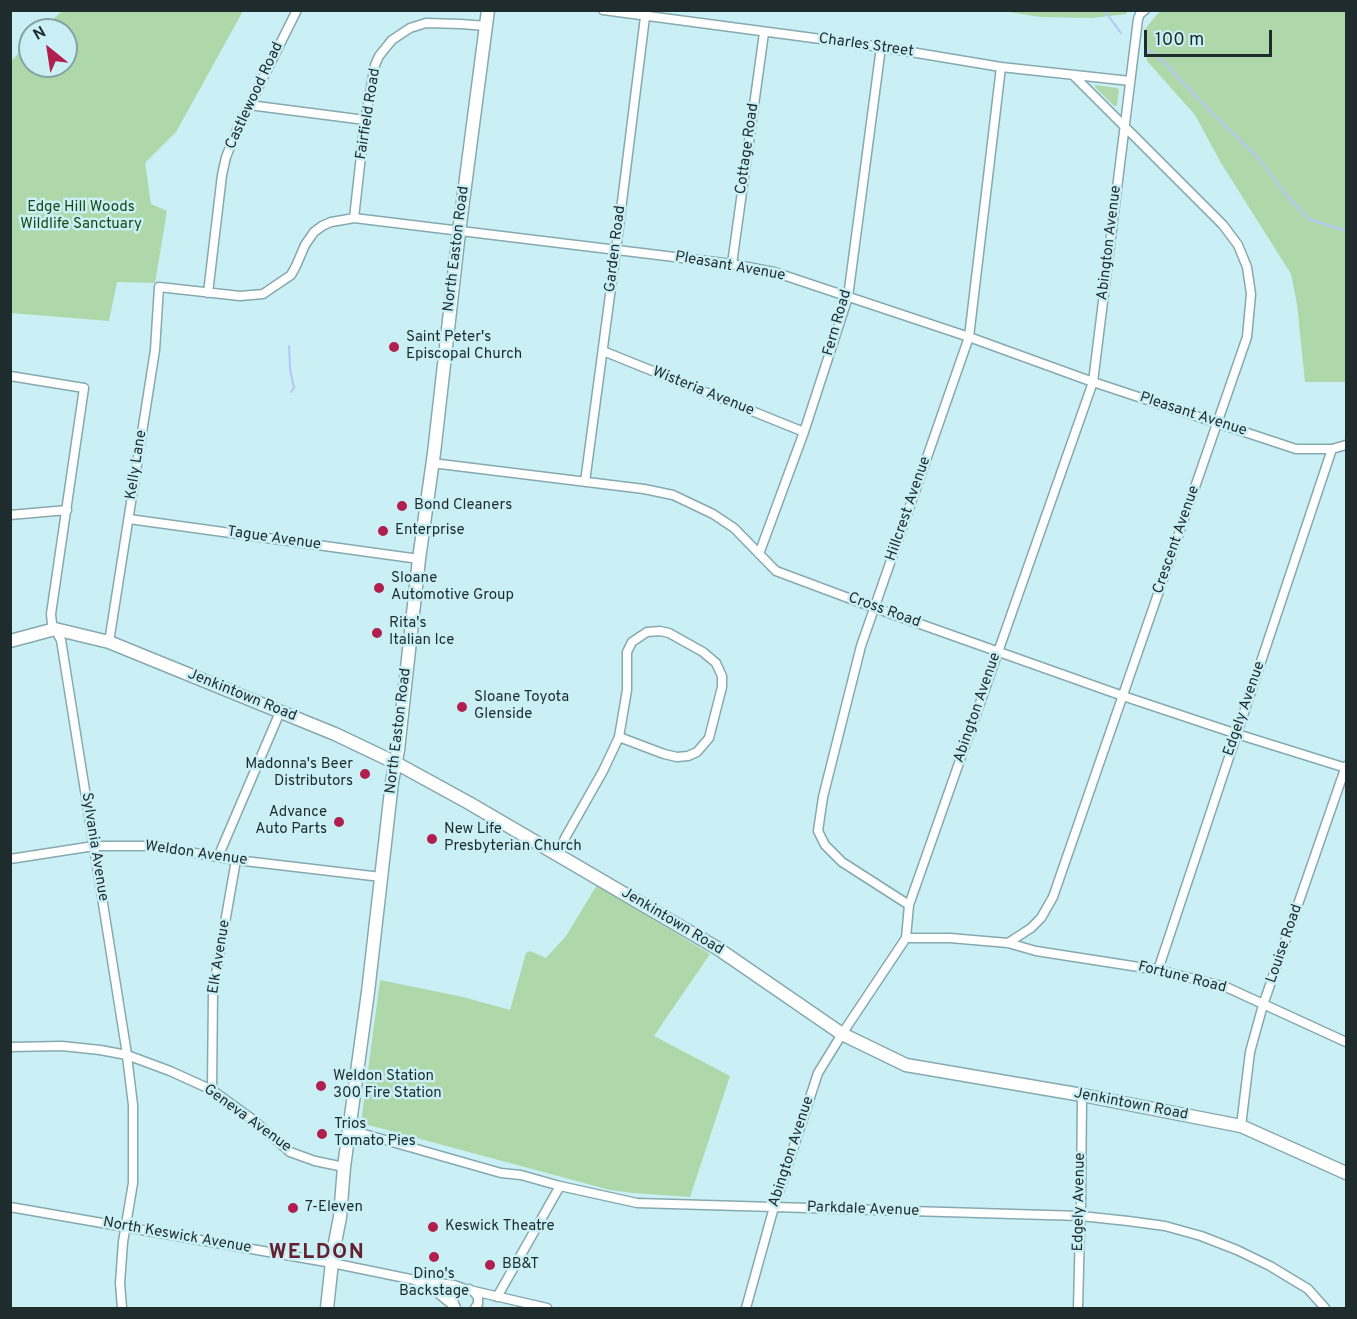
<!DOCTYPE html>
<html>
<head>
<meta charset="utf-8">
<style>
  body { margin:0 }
  #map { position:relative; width:1357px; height:1319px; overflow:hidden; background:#caf0f5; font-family:Overpass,sans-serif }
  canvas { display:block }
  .frame { position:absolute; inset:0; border:12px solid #1e2c2e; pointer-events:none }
  .north { position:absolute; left:18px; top:18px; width:60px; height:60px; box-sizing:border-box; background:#caf0f5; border:2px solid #85a2a5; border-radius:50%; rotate:330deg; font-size:16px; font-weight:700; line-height:24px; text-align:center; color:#1e2c2e }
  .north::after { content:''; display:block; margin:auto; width:21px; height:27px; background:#b01f4e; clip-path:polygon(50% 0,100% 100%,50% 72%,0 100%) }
  .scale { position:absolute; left:1144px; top:30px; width:128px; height:27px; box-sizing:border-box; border:3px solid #1e2c2e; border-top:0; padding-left:8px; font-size:18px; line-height:21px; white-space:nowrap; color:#1e2c2e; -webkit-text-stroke:4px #caf0f5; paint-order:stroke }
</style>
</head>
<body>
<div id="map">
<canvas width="1357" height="1319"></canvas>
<div class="frame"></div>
<div class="north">N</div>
<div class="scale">100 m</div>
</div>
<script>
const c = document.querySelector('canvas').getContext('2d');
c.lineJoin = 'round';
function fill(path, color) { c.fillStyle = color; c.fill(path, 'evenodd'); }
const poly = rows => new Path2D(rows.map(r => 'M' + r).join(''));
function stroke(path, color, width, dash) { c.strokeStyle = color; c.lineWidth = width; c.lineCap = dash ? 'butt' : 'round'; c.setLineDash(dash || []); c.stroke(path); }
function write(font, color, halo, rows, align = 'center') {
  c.font = font + ' Overpass,sans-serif'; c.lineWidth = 5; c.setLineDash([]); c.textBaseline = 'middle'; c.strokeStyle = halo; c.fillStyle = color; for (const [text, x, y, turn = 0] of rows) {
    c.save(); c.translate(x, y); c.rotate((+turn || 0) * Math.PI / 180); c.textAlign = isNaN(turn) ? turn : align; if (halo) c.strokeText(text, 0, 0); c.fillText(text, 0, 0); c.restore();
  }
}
const green = poly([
  [1166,10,1346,11,1346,382,1305,382,1297,304,1291,274,1221,163,1195,115,1147,61,1145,29,1158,13],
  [62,11,243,11,176,132,145,163,151,204,167,211,155,283,117,282,109,321,11,313,11,61,30,42,30,66,66,66,66,30,42,30],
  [1125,11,1127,14,1093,18,1040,17,1003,11],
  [1095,85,1117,88,1119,90,1117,106,1114,106,1095,87],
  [597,885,710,954,654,1036,730,1076,690,1197,633,1193,610,1190,361,1123,380,980,463,997,510,1010,526,953,530,951,546,958,566,936]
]);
const stream = poly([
  [1104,10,1121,33],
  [1148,50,1166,64,1206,107,1259,159,1287,196,1309,219,1346,231],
  [289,346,290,369,294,388,291,392]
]);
const street = poly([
  [603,10,881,47,1001,67,1130,81],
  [249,105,365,120],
  [354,218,365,120,375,65,379,56,392,40,410,28,426,23,461,24,486,26],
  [732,264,764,33],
  [208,293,222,175,226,157,237,130,297,10],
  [603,351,804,432],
  [10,376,84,388,51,614,52,624,61,640,126,1048,133,1105,133,1183,123,1242,120,1283,122,1308],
  [432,463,644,489,673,495,713,514,734,528,776,571,875,608,1123,696,1237,734,1346,768],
  [585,482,616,250,645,17],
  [10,515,67,510],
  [129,519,419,559],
  [759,554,804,432,848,297,881,47],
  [109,642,155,350,159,287,240,296,263,294,291,275,296,266,305,245,314,232,322,226,331,222,343,220,354,218,732,264,774,272,969,337,1093,382,1296,449,1332,449,1346,445],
  [558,854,565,838,603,771,619,737,627,690,627,652,632,642,647,632,660,631,669,633,703,652,716,663,722,676,722,687,709,738,697,752,688,756,677,757,664,754,619,737],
  [218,857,280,712],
  [10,859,94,846,153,846,236,860,381,877],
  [909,905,842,862,825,845,818,831,823,797,861,646,969,337,1001,67],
  [906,938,950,938,1008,943,1036,951,1158,970,1226,987,1346,1042],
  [1008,943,1031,928,1041,918,1053,897,1247,337,1251,294,1247,267,1238,245,1223,225,1073,75],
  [1158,970,1332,449],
  [10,1047,62,1046,100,1050,127,1055,170,1071,212,1090,252,1119,290,1152,315,1161,344,1167],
  [212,1090,213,991,236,860],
  [1241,1126,1250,1052,1263,1005,1346,766],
  [350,1130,501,1173,521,1175,560,1186,637,1203,1081,1216,1128,1221,1165,1226,1201,1236,1237,1250,1270,1266,1308,1289,1325,1308],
  [10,1207,332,1263,415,1280,454,1285,465,1289],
  [418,1282,434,1290,456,1308],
  [469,1289,474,1292,478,1297,478,1304,475,1308],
  [497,1297,560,1186],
  [456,1308,453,1301,455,1295,459,1291,465,1289,547,1308],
  [746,1308,774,1207,818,1073,842,1034,906,938,909,905,1093,382,1138,19,1140,14,1145,10],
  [1078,1308,1080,1227,1081,1207,1082,1095]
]);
const secondary = poly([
  [10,641,55,629,109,642,335,734,396,763,469,803,717,948,842,1034,906,1065,1082,1095,1241,1126,1346,1173],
  [327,1308,333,1253,340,1217,344,1167,368,992,392,782,398,750,419,559,434,453,459,232,488,10]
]);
const markers = [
  [394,347,6,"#b01f4e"],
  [402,506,6,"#b01f4e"],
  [383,531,6,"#b01f4e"],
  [379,588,6,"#b01f4e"],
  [377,633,6,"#b01f4e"],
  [462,707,6,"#b01f4e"],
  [365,774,6,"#b01f4e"],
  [339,822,6,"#b01f4e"],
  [432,839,6,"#b01f4e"],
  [321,1086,6,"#b01f4e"],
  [322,1134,6,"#b01f4e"],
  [293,1208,6,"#b01f4e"],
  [433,1227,6,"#b01f4e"],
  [434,1257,6,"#b01f4e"],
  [490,1265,6,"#b01f4e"]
];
const streetNames = [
  ["Charles Street",866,46,8],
  ["Castlewood Road",255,96,-65],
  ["Fairfield Road",369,114,-81],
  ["Cottage Road",748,149,-82],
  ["Abington Avenue",1110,243,-83],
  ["North Easton Road",457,249,-83],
  ["Garden Road",616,249,-83],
  ["Pleasant Avenue",730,267,10],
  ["Fern Road",838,323,-74],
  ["Wisteria Avenue",703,392,22],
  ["Pleasant Avenue",1193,415,18],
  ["Kelly Lane",137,465,-81],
  ["Hillcrest Avenue",909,509,-71],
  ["Tague Avenue",274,539,8],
  ["Crescent Avenue",1177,540,-71],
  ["Cross Road",884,611,20],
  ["Jenkintown Road",242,696,22],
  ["Abington Avenue",978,708,-71],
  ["Edgely Avenue",1245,709,-71],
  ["North Easton Road",399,731,-83],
  ["Sylvania Avenue",94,847,81],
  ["Weldon Avenue",196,854,8],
  ["Jenkintown Road",672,922,31],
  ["Louise Road",1285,944,-71],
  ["Elk Avenue",220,957,-81],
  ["Fortune Road",1182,978,14],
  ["Jenkintown Road",1131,1105,11],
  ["Geneva Avenue",247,1119,36],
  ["Abington Avenue",792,1152,-72],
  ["Edgely Avenue",1080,1202,-89],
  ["Parkdale Avenue",863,1210,2],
  ["North Keswick Avenue",177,1236,10]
];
const parkNames = [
  ["Edge Hill Woods",81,208],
  ["Wildlife Sanctuary",81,225]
];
const poiNames = [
  ["Saint Peter's",406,338],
  ["Episcopal Church",406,355],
  ["Bond Cleaners",414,506],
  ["Enterprise",395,531],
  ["Sloane",391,579],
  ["Automotive Group",391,596],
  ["Rita's",389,624],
  ["Italian Ice",389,641],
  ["Sloane Toyota",474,698],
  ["Glenside",474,715],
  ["Madonna's Beer",353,765,"right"],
  ["Distributors",353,782,"right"],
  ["Advance",327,813,"right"],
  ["Auto Parts",327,830,"right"],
  ["New Life",444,830],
  ["Presbyterian Church",444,847],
  ["Weldon Station",333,1077],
  ["300 Fire Station",333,1094],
  ["Trios",334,1125],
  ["Tomato Pies",334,1142],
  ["7-Eleven",305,1208],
  ["Keswick Theatre",445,1227],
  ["BB&T",502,1265],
  ["Dino's",434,1275,"center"],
  ["Backstage",434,1292,"center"]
];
const districtNames = [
  ["WELDON",317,1254]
];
fill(green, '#aed8a9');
stroke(stream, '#b4c4fa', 2);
stroke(street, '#85a9ae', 11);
stroke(secondary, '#85a9ae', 15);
stroke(street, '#fff', 8);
stroke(secondary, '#fff', 12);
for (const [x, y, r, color] of markers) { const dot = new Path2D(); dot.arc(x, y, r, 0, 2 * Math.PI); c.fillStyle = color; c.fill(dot); stroke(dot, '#caf0f5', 2); }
write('15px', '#1e2c2e', '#caf0f5', streetNames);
write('15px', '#164b13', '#caf0f5', parkNames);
write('15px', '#1e2c2e', '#caf0f5', poiNames, 'left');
c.letterSpacing = '1.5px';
write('bold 21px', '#652031', '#caf0f5', districtNames);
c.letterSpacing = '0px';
</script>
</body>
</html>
